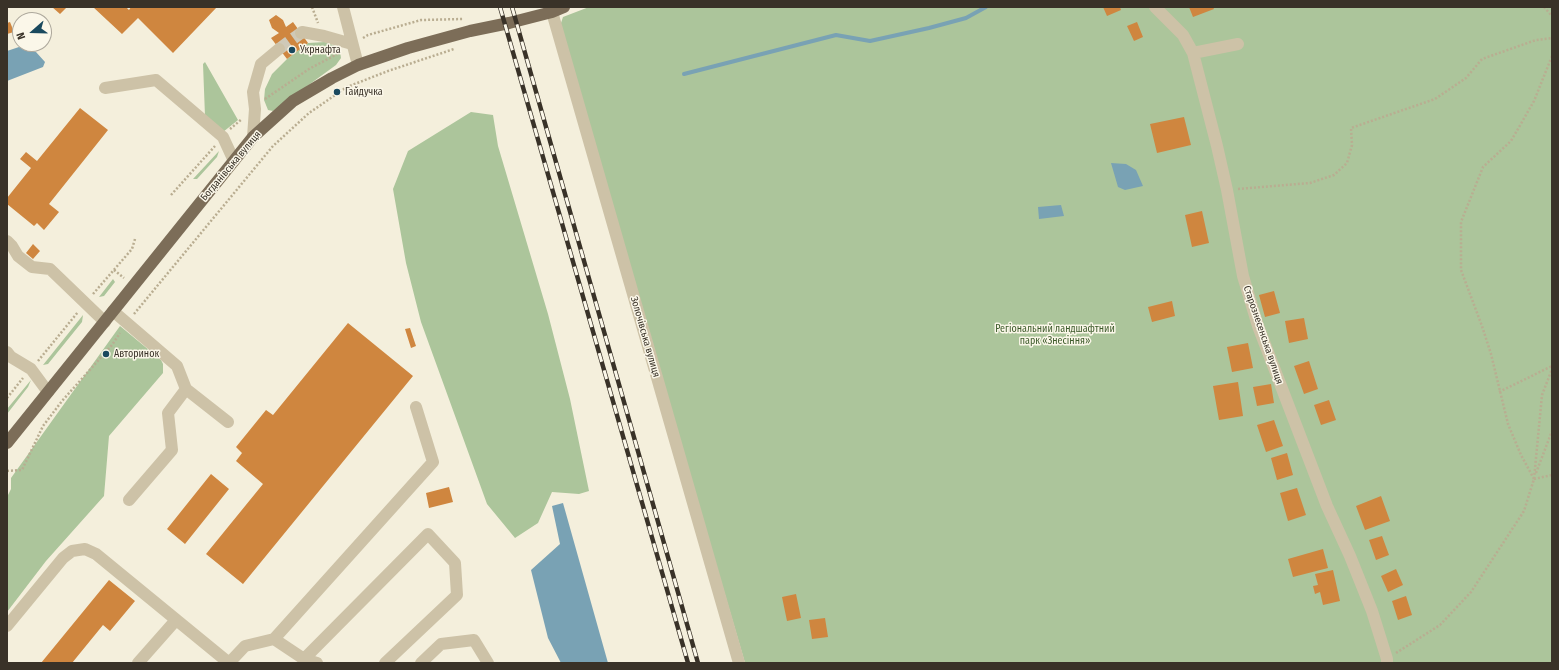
<!DOCTYPE html>
<html>
<head>
<meta charset="utf-8">
<style>
  body { margin:0 }
  #map { position:relative; width:1559px; height:670px; overflow:hidden; background:#f4efdc; font-family:"Fira Sans Condensed",sans-serif }
  canvas { display:block }
  .frame { position:absolute; inset:0; border:8px solid #393228; pointer-events:none }
  .north { position:absolute; left:12px; top:12px; width:40px; height:40px; box-sizing:border-box; background:#fbf7e9; border:1px solid #ada89c; border-radius:50%; rotate:250deg; font-size:11px; font-weight:700; line-height:16px; text-align:center; color:#393228 }
  .north::after { content:''; display:block; margin:auto; width:14px; height:18px; background:#1a495e; clip-path:polygon(50% 0,100% 100%,50% 72%,0 100%) }
</style>
</head>
<body>
<div id="map">
<canvas width="1559" height="670"></canvas>
<div class="frame"></div>
<div class="north">N</div>
</div>
<script>
const c = document.querySelector('canvas').getContext('2d');
c.lineJoin = 'round';
function fill(path, color) { c.fillStyle = color; c.fill(path, 'evenodd'); }
const poly = rows => new Path2D(rows.map(r => 'M' + r).join(''));
function stroke(path, color, width, dash) { c.strokeStyle = color; c.lineWidth = width; c.lineCap = dash ? 'butt' : 'round'; c.setLineDash(dash || []); c.stroke(path); }
function write(font, color, halo, rows, align = 'center') {
  c.font = font + ' "Fira Sans Condensed",sans-serif'; c.lineWidth = 3; c.setLineDash([]); c.textBaseline = 'middle'; c.strokeStyle = halo; c.fillStyle = color; for (const [text, x, y, turn = 0] of rows) {
    c.save(); c.translate(x, y); c.rotate((+turn || 0) * Math.PI / 180); c.textAlign = isNaN(turn) ? turn : align; if (halo) c.strokeText(text, 0, 0); c.fillText(text, 0, 0); c.restore();
  }
}
const green = poly([
  [589,7,1552,7,1552,663,745,663,559,29,563,17],
  [325,42,336,46,340,51,341,58,336,65,273,111,268,110,264,100,265,89,272,74,287,59,308,43],
  [205,62,238,120,223,132,205,116,203,64],
  [471,112,493,115,498,146,548,314,570,399,589,491,579,494,552,492,538,523,515,538,487,504,421,322,406,263,393,189,408,151],
  [219,151,217,157,197,179,193,179],
  [113,279,115,282,104,296,99,297],
  [83,315,82,322,48,364,43,365],
  [120,326,161,360,163,364,163,373,109,436,104,496,46,561,7,612,7,497,11,489,11,478],
  [31,380,28,387,7,414,7,409]
]);
const water = poly([
  [19,47,36,52,45,62,43,67,7,81,7,51],
  [1111,163,1126,164,1136,170,1143,186,1125,190,1118,187],
  [1061,205,1064,216,1039,219,1038,207],
  [563,503,608,663,561,663,548,638,531,570,560,544,552,506]
]);
const stream = poly([
  [684,74,836,35,870,41,929,28,966,18,986,7]
]);
const building = poly([
  [52,7,67,7,60,14],
  [93,7,126,7,129,10,131,7,217,7,173,53,138,18,122,34],
  [1103,7,1120,7,1121,10,1107,16],
  [1189,7,1213,7,1214,9,1193,17],
  [276,15,283,20,286,27,293,22,308,43,287,59,271,38,279,33,272,28,269,20],
  [10,22,14,32,7,34,7,23],
  [1137,22,1143,37,1134,41,1127,26],
  [80,108,108,130,49,204,59,212,44,230,37,223,34,226,7,204,7,198,31,168,20,159,26,152,37,161],
  [1184,117,1191,145,1157,153,1150,124],
  [1202,211,1209,243,1192,247,1185,215],
  [33,244,40,251,33,259,26,253],
  [1274,291,1280,313,1265,317,1259,295],
  [1172,301,1175,316,1152,322,1148,307],
  [1304,318,1308,339,1289,343,1285,321],
  [348,323,413,376,243,584,206,554,263,484,236,461,242,453,236,447,266,410,273,415],
  [410,328,416,346,411,348,405,329],
  [1248,343,1253,368,1232,372,1227,347],
  [1309,361,1318,389,1304,394,1294,366],
  [1238,382,1243,416,1219,420,1213,386],
  [1271,384,1274,403,1257,406,1253,387],
  [1329,400,1336,420,1321,425,1314,405],
  [1274,420,1283,446,1266,452,1257,425],
  [1287,453,1293,475,1277,480,1271,458],
  [211,474,229,489,185,544,167,529],
  [449,487,453,502,429,508,426,493],
  [1297,488,1306,515,1288,521,1280,493],
  [1381,496,1390,521,1365,530,1356,506],
  [1382,536,1389,555,1376,560,1369,540],
  [1323,549,1328,568,1293,577,1288,559],
  [1396,569,1403,585,1388,592,1381,576],
  [1333,570,1340,601,1323,605,1320,592,1315,594,1313,586,1318,585,1315,574],
  [109,580,135,601,110,631,103,625,72,663,41,663],
  [796,594,801,618,787,621,782,597],
  [1406,596,1412,615,1398,620,1392,601],
  [825,618,828,637,812,639,809,620]
]);
const minorTunnel = poly([
  [279,49,301,33]
]);
const path = poly([
  [312,7,318,23],
  [1544,7,1552,16],
  [363,38,368,35,421,20,463,19],
  [265,99,309,69,339,53],
  [230,129,242,119],
  [1238,189,1310,183,1334,175,1347,163,1352,145,1351,128,1435,99,1466,78,1482,59,1536,40,1552,38],
  [171,195,215,146],
  [114,270,124,278],
  [93,294,132,249,135,239],
  [134,314,273,146,309,113,347,87,388,71,454,49],
  [38,361,78,312],
  [1499,392,1552,366],
  [7,398,23,378],
  [7,471,22,470,43,426,62,401,112,345,120,333],
  [1536,473,1552,431],
  [1534,479,1521,455,1508,424,1491,354,1482,326,1461,270,1461,222,1483,167,1511,141,1534,101,1552,56],
  [1534,479,1552,475],
  [1396,653,1440,625,1471,592,1524,511,1534,479,1542,395,1552,369]
]);
const minor = poly([
  [343,7,358,65],
  [1155,7,1183,35,1193,53,1217,146,1227,190,1243,276,1258,326,1327,506,1350,556,1372,611,1387,659,1387,663],
  [552,12,739,663],
  [301,33,302,32,324,36,352,44],
  [1193,53,1238,44],
  [105,88,156,80,223,137,234,161],
  [253,137,255,109,253,92,261,64,279,49],
  [7,241,12,246,18,256,32,267,50,269,105,322],
  [113,311,177,366,186,389,168,413,172,450,129,500],
  [7,352,11,357,31,369,48,392],
  [186,389,228,422],
  [7,626,63,558,72,551,85,549,96,554,229,663],
  [274,639,433,462,416,407],
  [304,659,428,534,455,563,457,595,385,663],
  [138,663,176,620],
  [229,663,245,646,274,639,304,659,317,663],
  [421,663,441,644,474,640,488,663]
]);
const major = poly([
  [7,443,253,137,293,101,332,78,358,65,408,48,470,31,509,23,552,12,564,7]
]);
const rail = poly([
  [500,7,688,663],
  [512,7,698,663]
]);
const markers = [
  [292,50,4,"#1a495e"],
  [337,92,4,"#1a495e"],
  [106,354,4,"#1a495e"]
];
const poiNames = [
  ["Укрнафта",300,50],
  ["Гайдучка",345,92],
  ["Авторинок",114,354]
];
const streetNames = [
  ["Богданівська вулиця",231,166,-50],
  ["Старознесенська вулиця",1263,335,71],
  ["Золочівська вулиця",645,337,74]
];
const parkNames = [
  ["Регіональний ландшафтний",1055,329],
  ["парк «Знесіння»",1055,341]
];
fill(green, '#acc59b');
fill(water, '#79a2b4');
stroke(stream, '#79a2b4', 4);
fill(building, '#cf863f');
stroke(minorTunnel, '#cfc9b8', 12, [12, 6]);
stroke(path, '#b9ad91', 2.5, [2, 2]);
stroke(minor, '#cdc2a7', 12);
stroke(major, '#7c6d58', 12);
stroke(rail, '#393228', 4.5);
stroke(rail, '#fbf7e9', 3, [9]);
for (const [x, y, r, color] of markers) { const dot = new Path2D(); dot.arc(x, y, r, 0, 2 * Math.PI); c.fillStyle = color; c.fill(dot); stroke(dot, '#fbf7e9', 1.5); }
write('10px', '#393228', '#fbf7e9', poiNames, 'left');
write('10px', '#393228', '#fbf7e9', streetNames);
write('10px', '#3c5a2a', '#fbf7e9', parkNames);
</script>
</body>
</html>
